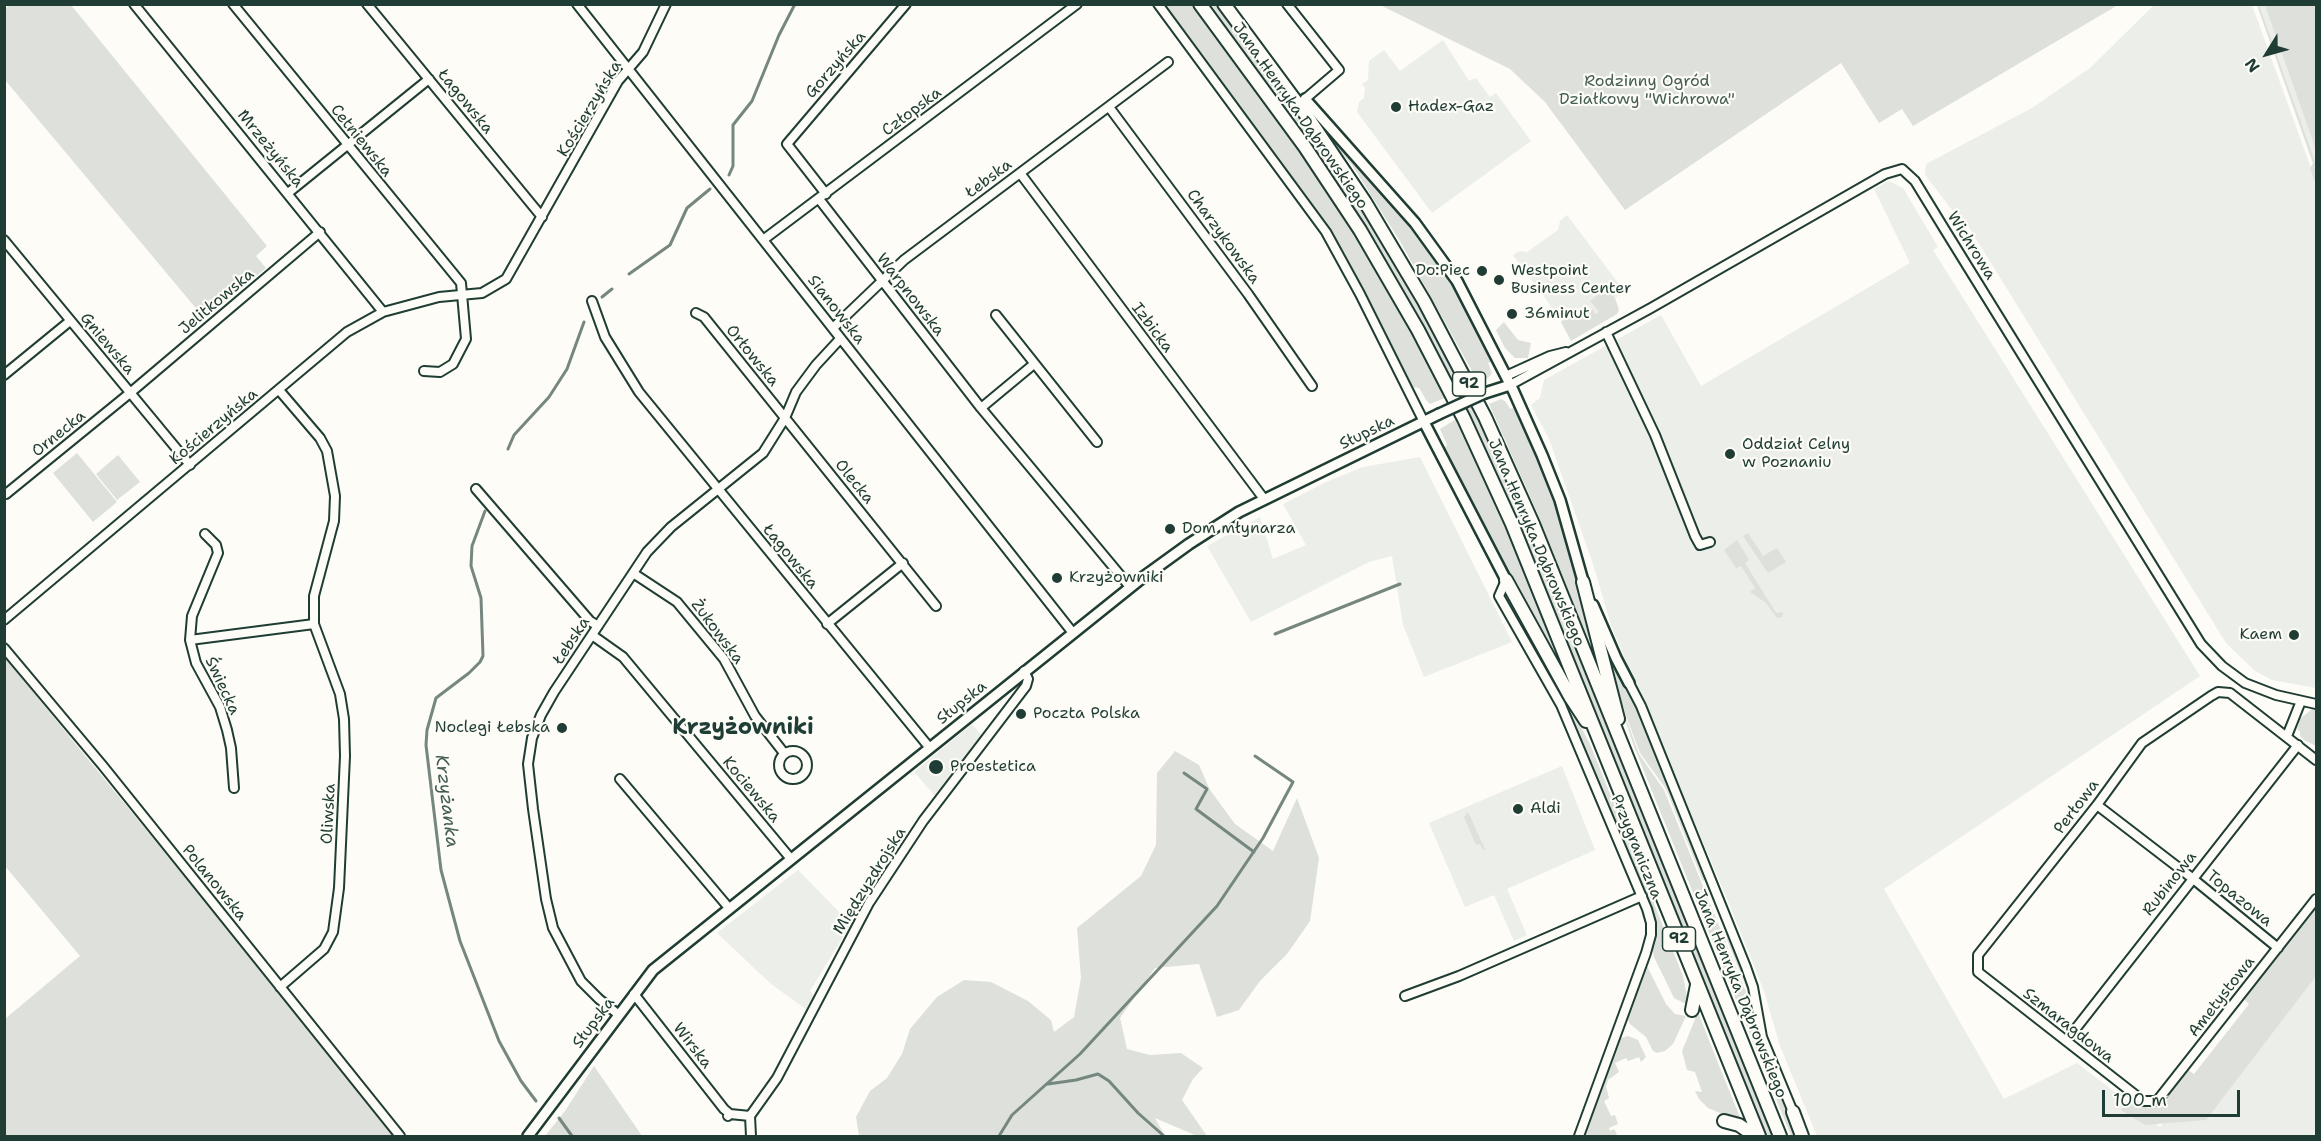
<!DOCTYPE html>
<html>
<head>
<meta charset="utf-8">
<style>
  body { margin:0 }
  #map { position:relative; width:2321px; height:1141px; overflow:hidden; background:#fdfcf7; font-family:"Shantell Sans",sans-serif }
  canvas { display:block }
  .frame { position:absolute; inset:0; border:6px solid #1f3d34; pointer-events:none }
  .north { position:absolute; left:2237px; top:24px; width:60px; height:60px; -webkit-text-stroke:4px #fdfcf7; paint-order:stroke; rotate:233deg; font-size:16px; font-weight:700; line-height:24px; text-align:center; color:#1f3d34 }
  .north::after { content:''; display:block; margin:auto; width:21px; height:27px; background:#1f3d34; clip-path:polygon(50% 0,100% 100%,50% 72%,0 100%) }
  .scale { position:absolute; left:2102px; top:1090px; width:138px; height:27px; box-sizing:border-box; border:3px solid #1f3d34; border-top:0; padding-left:8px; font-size:18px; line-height:21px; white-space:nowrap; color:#1f3d34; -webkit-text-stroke:4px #fdfcf7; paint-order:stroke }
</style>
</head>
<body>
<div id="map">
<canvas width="2321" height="1141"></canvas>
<div class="frame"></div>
<div class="north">N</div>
<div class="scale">100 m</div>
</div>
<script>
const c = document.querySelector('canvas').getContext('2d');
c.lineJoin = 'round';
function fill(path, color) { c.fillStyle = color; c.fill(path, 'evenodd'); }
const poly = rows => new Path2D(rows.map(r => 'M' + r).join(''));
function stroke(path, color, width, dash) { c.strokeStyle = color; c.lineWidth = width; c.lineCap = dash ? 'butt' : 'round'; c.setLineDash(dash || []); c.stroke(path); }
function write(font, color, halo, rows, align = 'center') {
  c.font = font + ' "Shantell Sans",sans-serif'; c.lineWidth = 4.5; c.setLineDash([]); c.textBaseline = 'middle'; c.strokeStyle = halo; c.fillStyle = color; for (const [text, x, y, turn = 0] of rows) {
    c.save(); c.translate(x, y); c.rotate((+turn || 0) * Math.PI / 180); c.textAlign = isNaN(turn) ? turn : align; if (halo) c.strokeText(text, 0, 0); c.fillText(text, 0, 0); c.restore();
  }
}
const built = poly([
  [2155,4,2252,5,2311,168,2313,163,2257,5,2316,5,2316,688,2272,680,2255,671,2226,643,1965,221,1962,223,1925,175,1926,164,2032,108,2090,68],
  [1443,40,1469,81,1476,78,1490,97,1496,93,1531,141,1432,213,1357,112,1359,102,1364,98,1365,88,1362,84,1368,80,1369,61,1384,50,1400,71],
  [1889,181,1903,188,1938,247,1933,250,2200,676,1884,889,2004,1099,2077,1063,2160,1127,2316,925,2316,1136,1817,1136,1780,1046,1764,991,1728,901,1612,628,1592,561,1549,439,1531,405,1540,398,1544,380,1661,315,1701,386,1910,263,1874,189],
  [1567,215,1625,292,1615,298,1605,293,1600,293,1590,301,1599,312,1595,314,1592,309,1577,320,1572,314,1562,321,1513,255,1519,251,1527,252,1558,230,1560,221],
  [1420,457,1512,642,1424,677,1403,625,1392,556,1369,562,1251,622,1207,546,1260,517,1273,559,1306,545,1283,504,1326,482,1363,467],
  [972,724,983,737,936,797,914,772],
  [1562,766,1595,850,1507,889,1527,935,1514,941,1494,895,1465,907,1429,823],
  [798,870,851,924,810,991,814,996,807,1010,771,984,717,933]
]);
const green = poly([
  [10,4,71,5,267,246,256,256,266,268,205,319,5,80,5,9],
  [1165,5,1193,5,1301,150,1350,224,1391,293,1447,397,1430,404,1426,400,1420,389,1416,387,1412,389,1335,238],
  [1207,5,1217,5,1335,166,1379,235,1453,365,1497,454,1535,543,1774,1136,1765,1136,1515,516,1474,425,1418,318,1345,196,1295,123],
  [1380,5,2118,5,1913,126,1902,109,1879,123,1841,63,1625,210,1545,102,1510,69],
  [2257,5,2259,5,2314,159,2316,170,2316,185,2310,168,2313,163],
  [2265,5,2316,5,2316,150],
  [1319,120,1409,220,1450,276,1493,361,1488,363,1492,373,1488,378,1478,382,1401,243,1352,165,1332,142,1317,121],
  [1600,293,1609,293,1615,298,1619,310,1617,314,1571,341,1561,322,1572,314,1577,320,1593,309,1595,314,1599,312,1590,301],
  [1504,322,1518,340,1531,343,1528,358,1515,358,1505,348,1496,330],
  [1501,399,1506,402,1510,409,1515,407,1553,495,1574,561,1592,642,1589,641,1539,517,1489,404],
  [1458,418,1522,562,1576,696,1498,554,1443,449,1447,445,1440,429],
  [77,453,117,502,93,522,53,473],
  [118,455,140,482,117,500,96,474],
  [1748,533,1763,556,1777,548,1786,562,1768,573,1743,536],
  [1737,540,1749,560,1745,563,1776,613,1783,612,1782,617,1777,618,1766,603,1750,592,1755,588,1741,566,1736,568,1724,550],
  [1508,601,1515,605,1590,744,1683,976,1688,1002,1684,1003,1674,998,1654,957,1652,947,1655,934,1652,912,1613,815,1564,703],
  [4,657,398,1136,5,1136,5,1019,80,956,5,866],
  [1614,661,1637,705,1707,879,1703,881,1666,789,1640,753,1626,716,1611,666],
  [1619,699,1639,754,1664,790,1746,992,1754,1012,1757,1030,1799,1136,1791,1136,1633,744],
  [2312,709,2316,709,2316,746,2304,740,2300,736,2300,731,2297,730,2300,719],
  [1175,751,1199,765,1210,790,1235,824,1273,851,1297,798,1319,858,1310,921,1287,954,1260,981,1239,1010,1217,1017,1199,964,1155,968,1120,1018,1127,1049,1150,1055,1181,1053,1203,1068,1193,1079,1182,1100,1207,1136,1197,1136,1155,1118,1165,1136,859,1136,856,1117,870,1091,887,1078,902,1054,910,1029,937,997,964,980,991,982,1028,1001,1051,1020,1054,1032,1074,1017,1081,978,1077,928,1141,876,1156,845,1157,773],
  [1468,812,1485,849,1483,850,1480,844,1476,845,1464,817],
  [2316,908,2316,976,2206,1120,2145,1125,2121,1110,2129,1098,2148,1108,2160,1105,2188,1070,2194,1074,2249,1004,2244,999],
  [1729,933,1749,982,1753,1004,1725,935],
  [1646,964,1666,1004,1675,1014,1686,1016,1673,1044,1665,1051,1657,1053,1653,1051,1646,1037,1630,1024,1627,1018],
  [1698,1012,1720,1068,1742,1122,1708,1108,1699,1099,1695,1091,1702,1092,1695,1072,1687,1070,1682,1051],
  [1628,1036,1638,1040,1646,1057,1641,1062,1639,1057,1628,1061,1626,1058,1615,1063,1619,1072,1608,1080,1606,1086,1609,1098,1604,1101,1611,1116,1615,1115,1618,1124,1609,1128,1610,1131,1614,1129,1617,1134,1614,1136,1583,1136,1615,1046,1621,1038],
  [594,1066,642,1136,545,1136,565,1111]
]);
const stream = poly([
  [729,175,733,166,733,125,752,101,779,35,795,4],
  [629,274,670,245,687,208,710,189],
  [602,297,612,289],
  [508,449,514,435,549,397,567,369,584,322],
  [485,511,472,546,471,566,481,598,483,656,480,662,469,673,436,698,427,730,426,745,441,870,460,941,499,1041,521,1081,536,1101],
  [1275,634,1400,584],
  [1184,773,1207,789,1196,809,1254,852],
  [1048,1084,1076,1080,1098,1074,1109,1081,1138,1113,1164,1136],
  [559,1118,572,1136],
  [999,1136,1012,1115,1080,1054,1217,906,1263,838,1293,782,1255,756]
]);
const minor = poly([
  [134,4,383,312],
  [233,4,461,283,466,339,453,364,440,372,424,371],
  [367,4,542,217],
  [577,4,1073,633],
  [1158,4,1326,232,1360,294,1424,422],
  [1287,4,1339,70,1305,99],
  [1109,107,1248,294,1312,386],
  [1020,173,1264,499],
  [288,193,429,79],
  [826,194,787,144,906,4],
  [819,199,981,408,1130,587],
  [4,240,190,465],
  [763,240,1077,4],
  [592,301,605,337,639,392,929,747],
  [696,313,704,317,936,606],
  [996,315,1097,442],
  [833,328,904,260,1168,62],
  [1606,332,1655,435,1695,536,1700,545,1710,542],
  [4,375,70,321],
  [1506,376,1550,356,1566,352],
  [1510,385,1651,308,1885,174,1902,169,1915,181,1945,230,2201,644,2222,666,2245,683,2276,695,2316,704],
  [279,390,320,438,327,451,335,496,334,521,314,596,314,624,340,694,344,719,345,756,339,888,333,932,324,949,280,987],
  [981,408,1034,364],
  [476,489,590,621,598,626],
  [4,492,6,494,130,393,320,232],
  [205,534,216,545,218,553,192,616,190,640,196,663,220,707,227,730,231,748,234,788],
  [633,573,677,602,724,659,755,716,784,753],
  [1506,580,1499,596,1561,705,1647,909,1651,923,1651,935,1646,953,1579,1136],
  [4,620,347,332,383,312,439,297,482,293,506,279,618,81,643,52,666,4],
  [827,624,903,563],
  [592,635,623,657,791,859],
  [190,640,314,624],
  [4,648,103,766,400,1136],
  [1629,683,1641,706,1746,967,1753,987,1762,1037,1793,1112],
  [2287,736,2301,701],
  '779 765a14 14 0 1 1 28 0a14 14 0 1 1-28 0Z',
  [2316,760,2230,693,2218,692,2211,696,2142,743,2097,805,1978,955,1978,972,2143,1101,2157,1101,2316,899],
  [620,779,729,908],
  [2097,805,2192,878,2278,948],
  [634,994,724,1109,730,1114],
  [1405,996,1459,976,1642,896],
  [619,1015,599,999,581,981,553,928,546,899,533,809,528,764,532,738,541,715,554,692,647,552,671,527,763,453,785,418,796,392,816,365,840,339],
  [2066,1041,2298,745],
  [728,1116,730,1114,750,1116,751,1136],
  [750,1116,777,1078,869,903,923,821,1026,686,1028,679,1024,671]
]);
const tertiary = poly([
  [1305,99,1415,223,1457,281,1513,390,1542,455,1560,500,1585,588],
  [1485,393,1510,385],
  [1424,422,1506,580],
  [1593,605,1616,658,1629,683],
  [528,1136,653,970,1142,578,1189,544,1239,512,1439,414]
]);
const primary = poly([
  [1200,4,1305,147,1360,230,1418,330,1464,419,1512,524,1759,1136],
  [1224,4,1309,119,1365,202,1424,301,1485,417,1533,524,1780,1136],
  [1506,580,1571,698,1586,721],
  [1583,582,1618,719],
  [1692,1010,1697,985],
  [1793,1112,1802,1136],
  [1724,1121,1739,1125,1755,1136]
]);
const tertiaryBridge = poly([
  [1439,414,1485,393]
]);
const markers = [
  [1396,107,6,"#1f3d34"],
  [1482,271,6,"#1f3d34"],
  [1499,280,6,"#1f3d34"],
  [1512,314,6,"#1f3d34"],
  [1730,454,6,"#1f3d34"],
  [1170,529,6,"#1f3d34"],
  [1057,578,6,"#1f3d34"],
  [2294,635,6,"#1f3d34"],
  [1021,714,6,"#1f3d34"],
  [562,728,6,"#1f3d34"],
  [936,767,8,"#1f3d34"],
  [1518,809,6,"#1f3d34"]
];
const shields = [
  [1469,384,33],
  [1679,939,33]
];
const shieldNames = [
  ["92",1469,384],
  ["92",1679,939]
];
const streetNames = [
  ["Gorzyńska",836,65,-49],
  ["Łagowska",465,102,51],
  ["Kościerzyńska",590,109,-59],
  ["Człopska",912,112,-37],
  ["Jana Henryka Dąbrowskiego",1300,116,55],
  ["Cetniewska",361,141,51],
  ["Mrzeżyńska",270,149,51],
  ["Łebska",989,179,-37],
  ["Charzykowska",1223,237,54],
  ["Wichrowa",1971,246,58],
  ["Warpnowska",910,295,52],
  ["Jelitkowska",217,302,-40],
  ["Sianowska",836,310,52],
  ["Izbicka",1152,328,53],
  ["Gniewska",107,344,50],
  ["Orłowska",752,356,51],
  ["Kościerzyńska",214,427,-40],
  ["Słupska",1367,433,-26],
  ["Ornecka",59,434,-39],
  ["Olecka",854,482,51],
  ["Jana Henryka Dąbrowskiego",1536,543,67],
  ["Łagowska",790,557,51],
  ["Żukowska",717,632,53],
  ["Łebska",572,641,-57],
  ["Świecka",222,686,65],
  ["Słupska",962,703,-39],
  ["Kociewska",751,790,50],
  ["Perłowa",2077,807,-53],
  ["Oliwska",329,814,-87],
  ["Przygraniczna",1636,847,68],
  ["Międzyzdrojska",870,881,-58],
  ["Polanowska",214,883,51],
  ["Rubinowa",2170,884,-52],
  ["Topazowa",2239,899,39],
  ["Jana Henryka Dąbrowskiego",1740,994,68],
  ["Ametystowa",2222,997,-52],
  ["Słupska",594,1023,-53],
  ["Szmaragdowa",2068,1026,38],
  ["Wirska",692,1046,52]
];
const parkNames = [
  ["Rodzinny Ogród",1647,82],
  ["Działkowy \"Wichrowa\"",1647,100]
];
const poiNames = [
  ["Hadex-Gaz",1408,107],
  ["Do:Piec",1470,271,"right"],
  ["Westpoint",1511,271],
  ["Business Center",1511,289],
  ["36minut",1524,314],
  ["Oddział Celny",1742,445],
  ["w Poznaniu",1742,463],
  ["Dom młynarza",1182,529],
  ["Krzyżowniki",1069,578],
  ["Kaem",2282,635,"right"],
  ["Poczta Polska",1033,714],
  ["Noclegi Łebska",550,728,"right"],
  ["Proestetica",950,767],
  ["Aldi",1530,809]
];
const waterNames = [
  ["Krzyżanka",446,801,83]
];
const districtNames = [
  ["Krzyżowniki",743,728]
];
fill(built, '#eceee9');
fill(green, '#dde0db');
stroke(stream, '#75877f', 3);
stroke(minor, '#1f3d34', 12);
stroke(tertiary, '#1f3d34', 14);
stroke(primary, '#1f3d34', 16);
stroke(minor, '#fdfcf7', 8);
stroke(tertiary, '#fdfcf7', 9);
stroke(primary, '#fdfcf7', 12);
stroke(tertiaryBridge, '#1f3d34', 14, []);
stroke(tertiaryBridge, '#fdfcf7', 9);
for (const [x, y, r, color] of markers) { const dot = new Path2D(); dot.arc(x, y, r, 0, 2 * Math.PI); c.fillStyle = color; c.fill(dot); stroke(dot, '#fdfcf7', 2); }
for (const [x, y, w] of shields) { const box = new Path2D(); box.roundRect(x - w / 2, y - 12, w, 24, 4.5); c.fillStyle = '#fdfcf7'; c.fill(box); stroke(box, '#1f3d34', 1.5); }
write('bold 15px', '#1f3d34', null, shieldNames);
write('16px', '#1f3d34', '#fdfcf7', streetNames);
write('16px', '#455e55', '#fdfcf7', parkNames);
write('16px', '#1f3d34', '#fdfcf7', poiNames, 'left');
write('italic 18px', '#435c53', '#fdfcf7', waterNames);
write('bold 22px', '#1f3d34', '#fdfcf7', districtNames);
</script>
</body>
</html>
